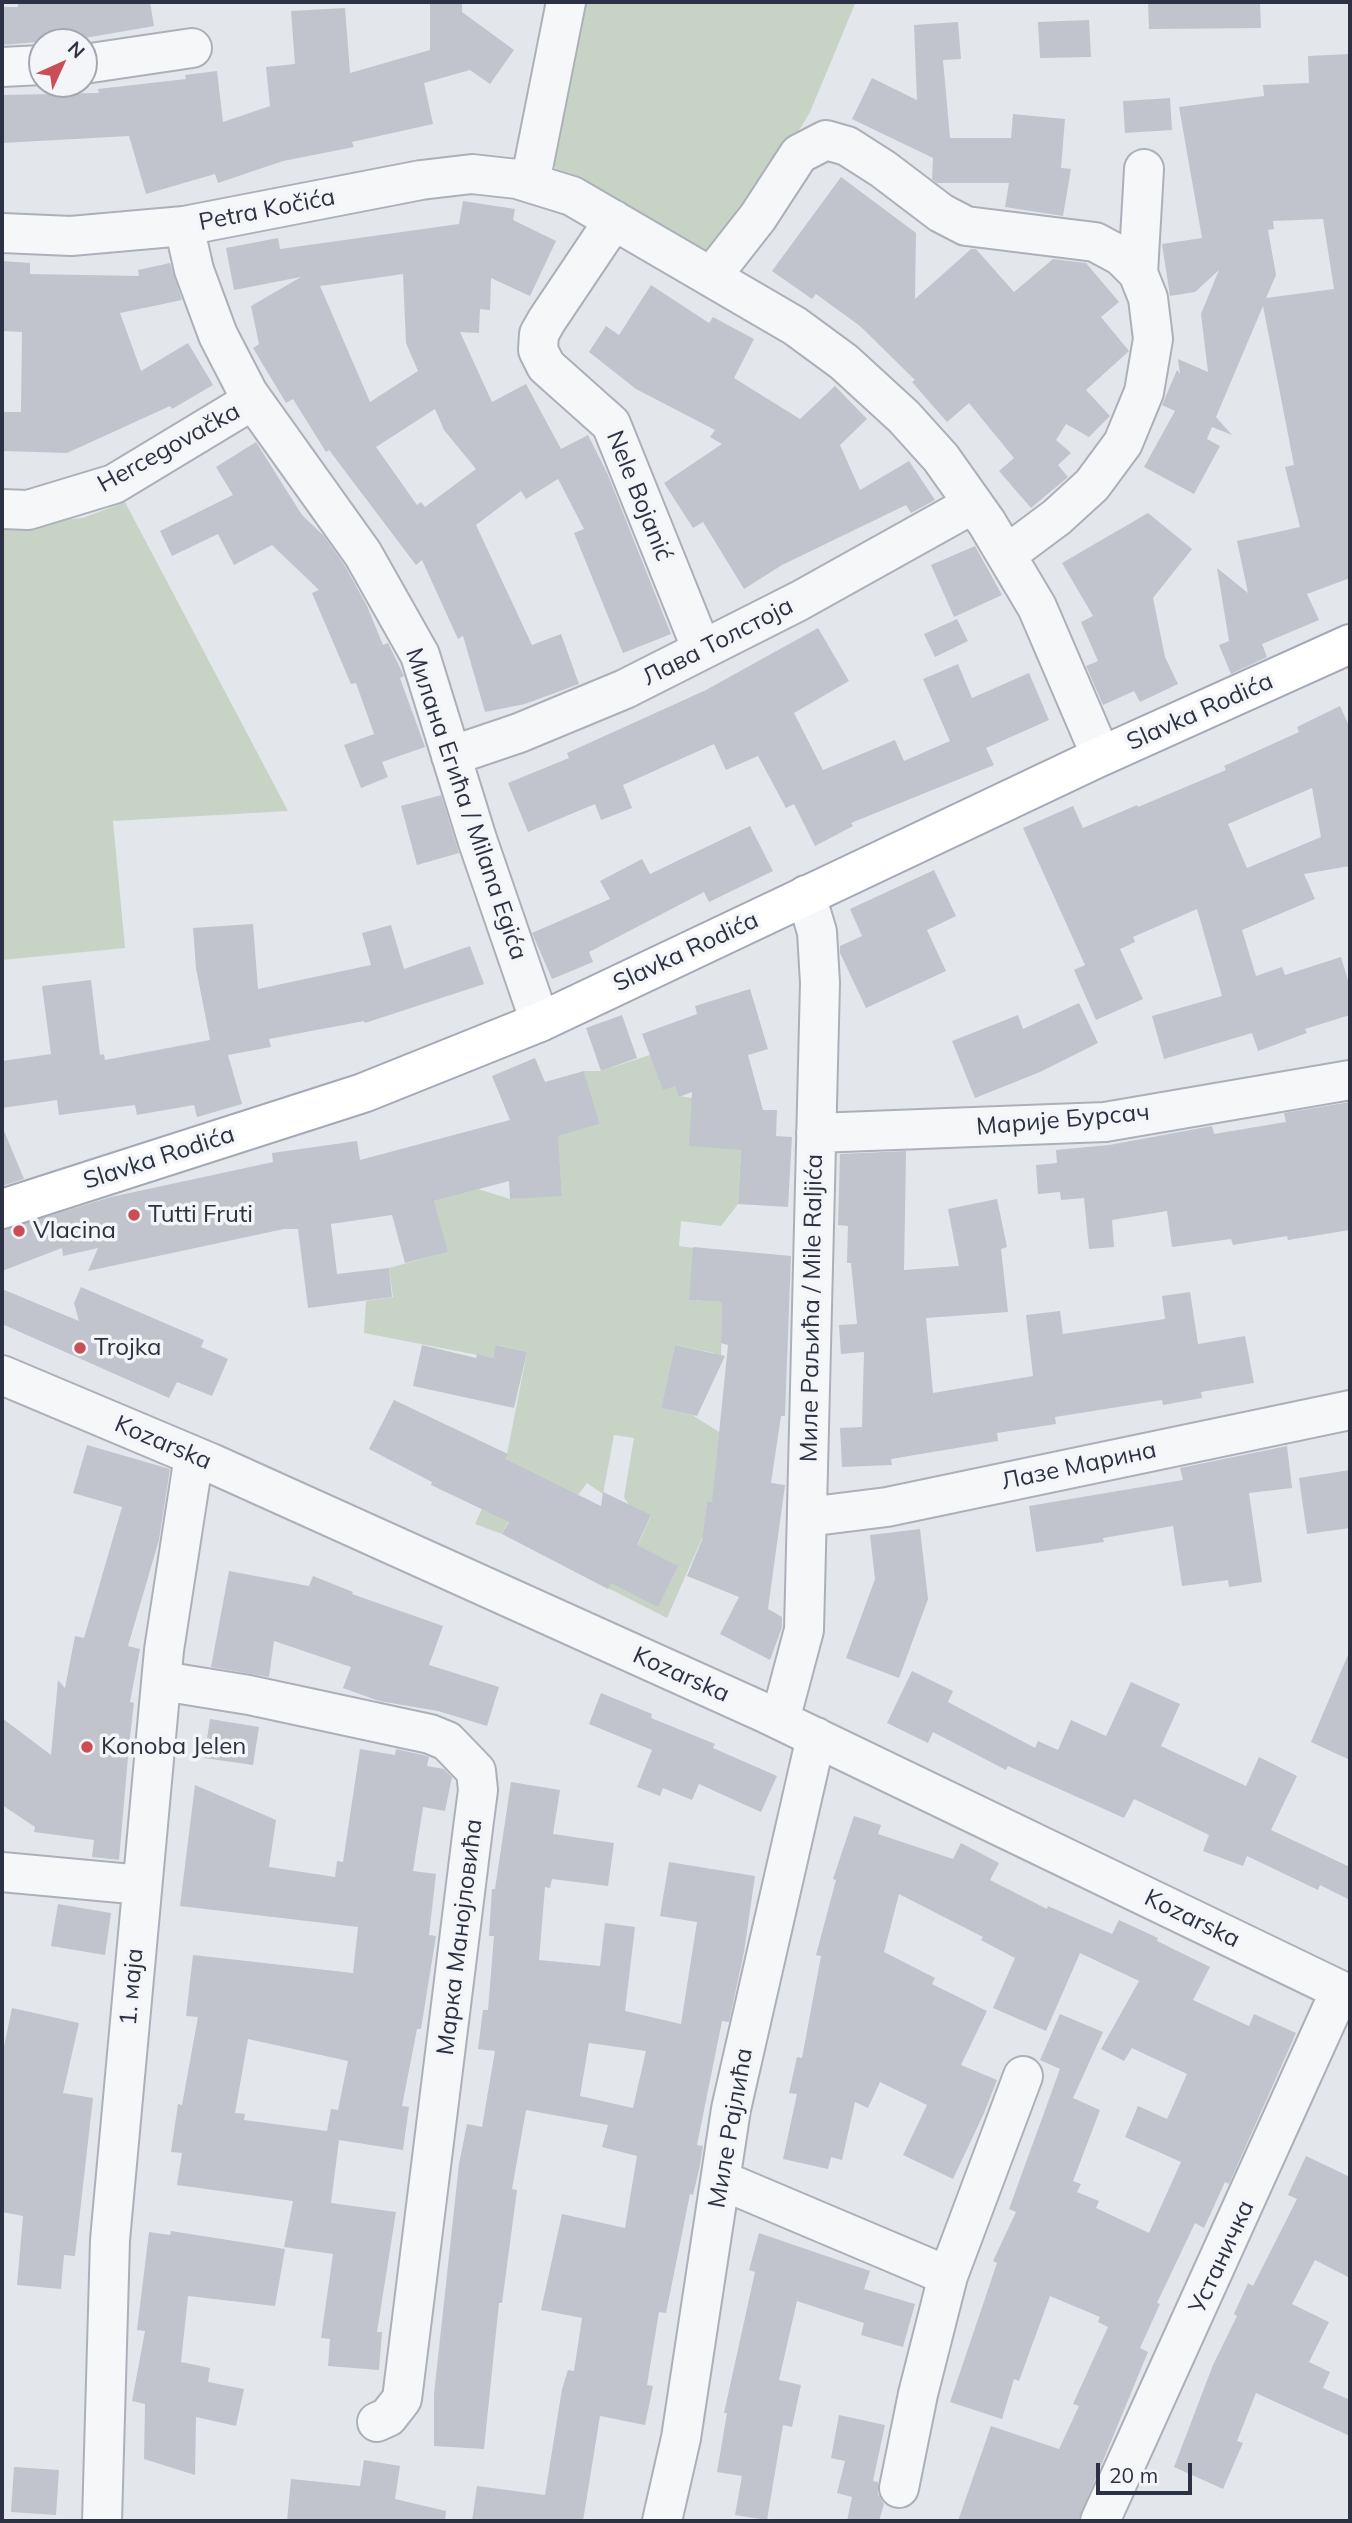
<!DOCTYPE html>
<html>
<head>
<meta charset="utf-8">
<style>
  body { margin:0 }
  #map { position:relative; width:1352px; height:2523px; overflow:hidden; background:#e3e6eb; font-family:Mulish,sans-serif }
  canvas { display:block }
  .frame { position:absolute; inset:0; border:4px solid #2c3243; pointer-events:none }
  .north { position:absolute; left:28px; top:28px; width:70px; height:70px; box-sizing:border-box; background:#f3f5f8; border:2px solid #a3a7b0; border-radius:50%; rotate:45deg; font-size:19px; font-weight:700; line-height:28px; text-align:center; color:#2c3243 }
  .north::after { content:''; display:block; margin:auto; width:24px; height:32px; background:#ca4e56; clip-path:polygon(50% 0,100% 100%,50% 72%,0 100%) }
  .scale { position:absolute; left:1096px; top:2463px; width:96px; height:32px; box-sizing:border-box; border:4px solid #2c3243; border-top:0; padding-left:9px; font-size:21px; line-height:24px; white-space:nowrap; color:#2c3243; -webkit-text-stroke:5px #f3f5f8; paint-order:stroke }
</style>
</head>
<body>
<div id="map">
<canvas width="1352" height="2523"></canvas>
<div class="frame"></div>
<div class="north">N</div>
<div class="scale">20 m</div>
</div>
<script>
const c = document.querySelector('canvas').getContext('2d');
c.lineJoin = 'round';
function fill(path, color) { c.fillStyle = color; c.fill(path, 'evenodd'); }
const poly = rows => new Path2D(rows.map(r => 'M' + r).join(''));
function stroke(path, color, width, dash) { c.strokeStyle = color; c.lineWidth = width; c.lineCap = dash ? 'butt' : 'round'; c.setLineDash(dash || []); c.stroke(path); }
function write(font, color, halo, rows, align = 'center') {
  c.font = font + ' Mulish,sans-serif'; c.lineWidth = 7; c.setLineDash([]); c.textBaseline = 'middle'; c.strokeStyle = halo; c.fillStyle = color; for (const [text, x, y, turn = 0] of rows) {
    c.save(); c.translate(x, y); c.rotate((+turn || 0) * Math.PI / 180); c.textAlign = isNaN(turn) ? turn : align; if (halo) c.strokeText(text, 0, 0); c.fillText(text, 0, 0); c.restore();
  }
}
const green = poly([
  [580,2,855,4,810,112,762,192,706,259,562,180,540,139],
  [125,502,288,811,113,821,125,948,2,960,2,524,83,518],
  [650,1055,675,1086,679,1096,692,1098,741,1149,738,1204,721,1226,681,1221,679,1246,718,1251,690,1300,722,1302,721,1361,714,1353,675,1345,661,1408,692,1415,721,1433,726,1504,707,1502,703,1536,667,1618,608,1588,628,1547,638,1544,651,1516,629,1505,624,1497,634,1438,614,1435,603,1494,587,1483,578,1495,533,1473,502,1534,475,1524,507,1454,527,1352,497,1345,493,1358,364,1333,366,1301,393,1297,389,1268,447,1252,434,1201,478,1189,510,1199,562,1195,557,1128,571,1132,600,1124,584,1071,601,1071]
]);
const building = poly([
  [18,2,150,2,154,26,85,38,2,45,2,7,18,7],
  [430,2,462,2,462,12,514,50,490,84,470,70,424,83,433,124,352,142,354,147,283,161,218,183,215,174,146,194,129,136,2,143,2,95,99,93,98,89,186,79,185,75,217,71,223,122,270,106,266,67,295,64,291,11,345,8,350,73,430,50],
  [1148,2,1260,2,1261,28,1149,29],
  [1089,20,1091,57,1040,58,1038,22],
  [958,22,961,59,943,60,950,138,1011,138,1013,114,1065,119,1061,168,1071,169,1063,216,1005,207,1009,183,937,183,932,179,933,158,852,119,872,78,917,100,914,25],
  [1350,54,1350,578,1307,594,1319,620,1262,644,1267,657,1231,674,1219,645,1229,641,1217,568,1248,593,1237,541,1300,527,1285,467,1294,465,1263,306,1216,417,1232,435,1212,427,1207,439,1220,446,1194,494,1144,467,1175,411,1162,405,1177,370,1180,374,1178,359,1208,372,1201,314,1219,270,1195,292,1170,296,1162,244,1202,238,1179,107,1264,96,1263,85,1309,83,1308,56],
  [1323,219,1334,289,1266,298,1276,275,1268,230,1274,229,1273,221],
  [1170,98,1172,130,1125,133,1123,101],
  [841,177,916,233,915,299,971,249,976,249,1014,292,1053,259,1086,263,1119,302,1101,317,1129,351,1086,390,1110,416,1089,437,1066,424,1056,440,1071,453,1058,465,1068,477,1031,508,999,471,1014,458,969,403,947,422,912,382,915,380,860,326,816,294,812,299,772,271],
  [463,201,515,209,513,220,556,241,530,296,491,278,490,310,480,309,479,333,460,332,492,402,526,384,561,449,588,435,608,475,671,634,623,653,574,533,584,529,558,479,526,499,521,491,476,525,532,645,561,634,579,684,525,704,485,712,463,636,458,639,422,560,416,565,329,450,326,452,293,399,286,403,253,348,259,344,251,306,301,277,234,290,226,248,278,238,280,249,459,224],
  [403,274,406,343,418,371,370,402,320,286],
  [435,409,444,430,476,469,425,507,421,502,417,505,376,447],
  [2,261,30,263,30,274,139,276,138,270,170,263,182,300,120,313,141,371,188,343,213,385,172,409,170,406,67,453,2,451,2,412,21,412,22,332,2,331],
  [651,285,709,323,713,317,754,339,734,378,800,419,835,386,867,419,840,445,860,490,909,461,935,500,911,513,906,505,782,565,744,589,703,522,693,528,664,483,722,444,710,437,715,430,636,389,589,352,606,326,619,335],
  [256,442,302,515,324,536,345,566,367,606,383,645,388,643,404,676,400,678,425,747,382,762,388,777,361,788,344,745,374,734,356,683,351,684,312,593,319,590,272,545,234,565,218,534,172,556,160,531,233,495,216,467],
  [1148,513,1192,549,1153,598,1165,657,1178,684,1140,702,1134,691,1103,705,1086,666,1098,661,1081,622,1093,616,1062,563],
  [975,546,1002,595,954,617,931,565],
  [957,619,968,641,935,657,924,634],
  [818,628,849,681,794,713,823,770,895,740,904,761,950,741,923,679,958,664,972,698,1029,673,1049,720,986,748,994,765,851,823,853,826,815,846,794,804,786,808,758,756,726,770,714,744,623,785,632,808,601,820,595,804,528,832,508,783,569,758,567,753,706,690],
  [1340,706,1350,728,1350,866,1304,874,1315,899,1242,930,1256,976,1282,967,1285,975,1341,957,1350,987,1350,1015,1305,1029,1307,1033,1258,1051,1252,1033,1164,1059,1152,1016,1222,996,1197,909,1133,937,1135,942,1120,949,1143,999,1096,1020,1074,970,1085,965,1023,828,1073,806,1083,828,1137,805,1138,807,1226,770,1224,766,1299,732,1297,727],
  [1312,788,1321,837,1247,868,1228,824],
  [441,795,459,853,417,865,401,806],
  [750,826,773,871,709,902,704,892,589,952,593,962,552,979,532,933,610,899,600,881,642,859,650,874],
  [934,870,956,916,927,930,946,971,866,1008,840,953,840,946,862,936,850,909],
  [253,924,258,989,371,965,362,933,391,925,404,969,470,946,484,984,365,1023,364,1021,269,1039,271,1047,228,1055,242,1104,197,1117,194,1105,137,1115,135,1105,59,1115,57,1100,2,1108,2,1061,51,1054,42,986,91,980,100,1055,104,1054,105,1060,210,1040,196,968,193,928],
  [750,989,768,1049,748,1055,763,1110,777,1110,776,1136,792,1137,788,1207,738,1204,741,1150,689,1146,692,1092,679,1097,675,1086,663,1090,642,1034,697,1014,695,1006],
  [1079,1003,1098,1043,1040,1072,975,1098,952,1041,1018,1015,1023,1029],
  [622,1015,637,1058,601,1071,586,1028],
  [535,1058,545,1082,584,1071,600,1124,558,1136,562,1196,510,1199,509,1181,434,1201,448,1252,405,1263,392,1215,331,1224,337,1274,389,1268,392,1297,308,1308,298,1229,284,1229,88,1271,98,1248,63,1256,62,1248,2,1271,2,1230,111,1197,273,1162,272,1153,357,1141,360,1160,510,1120,492,1076],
  [1350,1102,1350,1230,1288,1240,1287,1236,1233,1245,1231,1239,1172,1247,1167,1211,1112,1220,1114,1247,1089,1249,1084,1198,1061,1200,1060,1192,1038,1194,1036,1165,1057,1163,1056,1150,1109,1145,1212,1126,1214,1134,1286,1122,1284,1113],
  [2,1126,24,1179,2,1186],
  [906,1151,904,1270,959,1266,948,1209,997,1199,1007,1247,1001,1249,1008,1312,926,1318,933,1393,1033,1376,1026,1315,1060,1311,1063,1334,1165,1319,1162,1296,1190,1292,1198,1344,1245,1336,1254,1383,1201,1392,1202,1398,1163,1405,1162,1400,1055,1417,1056,1424,997,1433,998,1441,891,1459,892,1465,842,1467,840,1428,862,1427,864,1352,841,1354,839,1325,857,1324,851,1263,847,1263,848,1226,838,1225,840,1154],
  [693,1247,791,1256,785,1416,781,1416,771,1483,785,1485,768,1609,782,1617,782,1627,770,1660,720,1634,739,1597,687,1576,702,1540,707,1502,712,1502,728,1345,721,1343,722,1302,689,1300],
  [81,1287,204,1340,201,1347,228,1359,212,1396,177,1382,169,1398,2,1324,2,1289,79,1321,74,1303],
  [422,1345,476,1358,477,1354,493,1358,496,1345,527,1352,514,1408,413,1386],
  [675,1345,725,1356,697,1416,661,1408],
  [394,1400,508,1454,505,1459,601,1506,603,1492,651,1515,637,1545,678,1566,658,1607,611,1583,608,1589,502,1534,509,1522,431,1485,432,1482,369,1449],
  [87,1445,170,1469,159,1540,128,1646,140,1649,130,1702,134,1703,129,1746,112,1744,111,1750,128,1757,119,1860,92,1857,94,1840,34,1832,35,1827,2,1805,2,1718,51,1755,58,1680,65,1688,75,1636,84,1638,122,1507,73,1493],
  [1287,1446,1292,1488,1249,1493,1262,1582,1229,1587,1228,1580,1182,1586,1173,1526,1103,1538,1104,1542,1036,1552,1029,1506,1183,1480,1180,1468],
  [1350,1470,1350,1528,1307,1534,1299,1478],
  [920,1529,928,1599,899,1678,846,1658,875,1579,870,1535],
  [229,1571,309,1586,313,1576,353,1592,352,1594,443,1626,429,1665,499,1687,487,1726,438,1711,379,1701,343,1688,351,1667,274,1641,269,1677,211,1667],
  [1350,1650,1350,1760,1311,1742],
  [912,1671,953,1691,948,1702,1035,1748,1038,1741,1058,1750,1071,1720,1106,1736,1131,1682,1180,1704,1161,1746,1246,1786,1259,1757,1297,1776,1271,1830,1350,1867,1350,1900,1320,1885,1318,1890,1247,1856,1243,1866,1203,1851,1209,1835,1134,1799,1124,1818,1008,1766,1006,1770,933,1732,928,1743,887,1723],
  [601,1693,652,1714,651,1718,715,1744,713,1748,777,1776,761,1812,699,1784,692,1800,663,1788,660,1796,637,1787,652,1750,589,1724],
  [210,1719,259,1727,253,1765,204,1758],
  [360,1749,395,1755,396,1749,423,1755,429,1757,427,1766,444,1769,452,1777,445,1811,423,1807,413,1871,436,1874,429,1935,436,1936,421,2029,417,2029,402,2106,409,2107,403,2150,339,2140,331,2203,396,2212,377,2332,382,2332,379,2370,328,2366,330,2339,321,2338,333,2254,284,2247,293,2201,177,2185,182,2153,171,2152,178,2104,182,2105,198,2017,186,2016,193,1955,353,1973,358,1927,180,1906,195,1785,276,1820,269,1867,335,1877,337,1861,343,1862],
  [248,2039,348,2061,338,2110,331,2109,327,2131,244,2120,245,2114,235,2113],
  [511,1782,560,1790,553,1834,614,1843,608,1886,552,1879,550,1888,545,1887,539,1960,600,1966,605,1923,635,1927,625,2011,681,2024,697,1922,660,1916,669,1862,755,1876,744,1952,729,2022,722,2021,697,2145,703,2146,700,2165,693,2195,690,2194,666,2313,659,2312,647,2385,653,2386,645,2425,600,2416,583,2521,472,2521,477,2486,545,2495,562,2389,568,2370,574,2371,582,2318,541,2310,562,2214,625,2228,637,2156,602,2147,608,2125,526,2110,512,2189,517,2190,502,2303,499,2303,484,2449,434,2446,434,2394,459,2164,467,2124,482,2127,495,2051,478,2049,483,2010,488,2010,494,1936,489,1936,492,1889,495,1889],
  [589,2043,646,2051,633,2108,580,2096],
  [854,1816,881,1825,878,1834,953,1859,961,1843,999,1863,990,1880,1047,1909,1048,1906,1112,1934,1119,1920,1158,1938,1157,1941,1210,1967,1193,2000,1249,2026,1254,2014,1296,2033,1229,2184,1225,2182,1204,2228,1195,2223,1157,2303,1160,2304,1140,2348,1148,2352,1078,2521,958,2521,991,2426,1059,2449,1079,2406,1073,2404,1108,2327,1098,2322,1100,2317,1050,2296,1019,2381,1014,2379,1002,2419,950,2402,997,2263,993,2261,1016,2212,1009,2209,1060,2069,1040,2060,1060,2014,1103,2032,1073,2098,1100,2110,1073,2181,1081,2184,1077,2192,1099,2201,1096,2208,1149,2233,1181,2162,1125,2137,1138,2106,1167,2119,1187,2074,1132,2048,1124,2061,1101,2049,1139,1981,1080,1953,1046,2031,993,2008,1015,1958,981,1940,983,1937,899,1894,884,1952,935,1978,932,1984,987,2011,961,2065,997,2080,984,2113,953,2179,903,2155,927,2105,880,2082,868,2108,855,2102,842,2160,831,2157,828,2169,783,2159,797,2094,789,2093,797,2057,802,2058,821,1956,816,1955,836,1880,833,1879],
  [58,1904,111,1913,105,1955,51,1946],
  [12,2008,79,2023,63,2093,93,2098,75,2256,64,2255,61,2289,17,2285,23,2216,2,2212,2,2056],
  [1306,2156,1350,2177,1350,2278,1315,2260,1292,2304,1329,2322,1309,2362,1330,2372,1323,2388,1350,2400,1350,2436,1256,2393,1237,2441,1243,2443,1223,2489,1174,2467,1213,2365,1237,2316,1234,2314,1248,2283,1253,2286,1297,2199,1288,2195],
  [171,2231,285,2249,275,2306,188,2296,181,2362,210,2368,208,2382,244,2389,236,2426,196,2417,195,2475,144,2459,145,2404,132,2401,145,2331,137,2330,149,2232,170,2235],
  [759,2233,870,2271,864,2289,915,2304,903,2347,861,2335,864,2323,797,2301,779,2380,801,2385,792,2427,783,2425,767,2520,735,2515,742,2476,717,2472,727,2413,724,2413,755,2272,749,2270],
  [839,2415,885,2425,873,2481,878,2482,878,2494,884,2504,879,2521,847,2521,852,2497,837,2493,845,2461,831,2458],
  [364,2460,400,2466,395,2499,446,2511,445,2521,287,2521,291,2479,360,2486],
  [14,2467,59,2470,56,2515,11,2512]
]);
const minor = poly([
  [84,64,192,48],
  [2,67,42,65],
  [530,183,566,2],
  [614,220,547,320,539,334,538,350,546,366,611,424,702,650],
  [184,226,194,270,218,335,248,393,363,554,420,655,477,839,540,1022],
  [2,233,71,236,184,226,421,180,472,174,517,179,572,196,795,326,844,362,904,417,941,458,987,523,1037,607,1101,756],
  [1138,273,1144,169],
  [711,277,758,217,799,154,826,140,847,146,883,169,941,213,966,226,1095,242,1121,256,1138,273,1148,298,1153,339,1144,392,1123,443,1092,485,1057,517,1006,555],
  [2,509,28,510,114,484,253,400],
  [451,756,519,733,625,689,799,601,973,504],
  [816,1133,1105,1122,1350,1080],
  [2,1375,211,1463,763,1712,1350,1995],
  [807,1517,887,1507,1350,1410],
  [162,1681,249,1695,430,1734,447,1741,476,1771,478,1790,473,1828,402,2399,388,2417,377,2422],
  [780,1720,804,1630,820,983,817,932,806,895],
  [2,1872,142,1885],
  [721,2180,948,2276],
  [899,2488,918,2394,948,2276,1023,2076],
  [102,2521,110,2240,164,1650,194,1456],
  [662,2521,681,2438,731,2109,816,1737],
  [1100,2521,1340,1991]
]);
const major = poly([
  [2,1209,363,1093,540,1022,1095,759,1350,644]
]);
const markers = [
  [134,1215,7,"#ca4e56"],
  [19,1231,7,"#ca4e56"],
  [80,1348,7,"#ca4e56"],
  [87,1747,7,"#ca4e56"]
];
const streetNames = [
  ["Petra Kočića",267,210,-11],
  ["Hercegovačka",169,448,-29],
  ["Nele Bojanić",639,496,68],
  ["Лава Толстоја",718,642,-27],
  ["Slavka Rodića",1200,712,-24],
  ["Милана Егића / Milana Egića",466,804,71],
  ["Slavka Rodića",686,952,-25],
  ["Марије Бурсач",1063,1120,-5],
  ["Slavka Rodića",159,1158,-18],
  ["Миле Раљића / Mile Raljića",812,1308,-89],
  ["Kozarska",163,1443,23],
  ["Лазе Марина",1079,1466,-12],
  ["Kozarska",681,1675,24],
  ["Kozarska",1192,1919,26],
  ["Марка Манојловића",460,1937,-83],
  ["1. маја",132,1987,-85],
  ["Миле Рајлића",731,2128,-80],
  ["Устаничка",1222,2257,-65]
];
const poiNames = [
  ["Tutti Fruti",148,1215],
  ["Vlacina",33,1231],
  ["Trojka",94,1348],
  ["Konoba Jelen",101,1747]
];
fill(green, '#c7d4c5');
fill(building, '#c1c4cd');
stroke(minor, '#acb0b9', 42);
stroke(major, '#a3a9b6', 42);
stroke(minor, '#f6f7f9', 38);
stroke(major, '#fff', 38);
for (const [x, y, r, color] of markers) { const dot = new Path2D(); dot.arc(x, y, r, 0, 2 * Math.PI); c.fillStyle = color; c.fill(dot); stroke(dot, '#f3f5f8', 2.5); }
write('24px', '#2c3243', '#f3f5f8', streetNames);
write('24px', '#2c3243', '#f3f5f8', poiNames, 'left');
</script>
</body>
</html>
